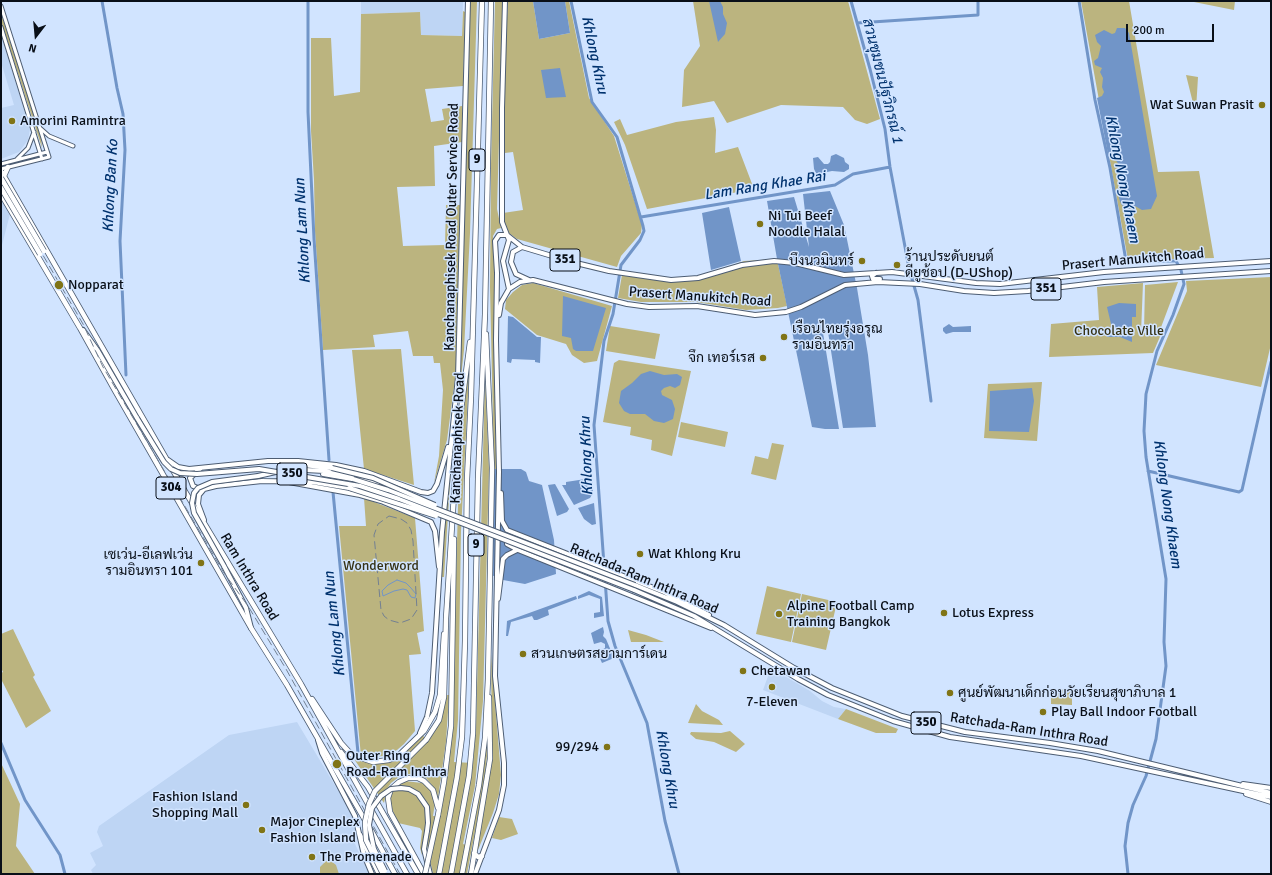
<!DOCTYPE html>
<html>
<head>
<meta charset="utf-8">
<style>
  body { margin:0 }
  #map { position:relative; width:1272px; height:875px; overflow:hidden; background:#d1e4ff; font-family:Signika,sans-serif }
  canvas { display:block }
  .frame { position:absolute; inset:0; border:2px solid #090f18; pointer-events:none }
  .north { position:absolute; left:16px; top:16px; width:40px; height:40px; -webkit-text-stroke:3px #d1e4ff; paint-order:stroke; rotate:196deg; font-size:11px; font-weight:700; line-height:16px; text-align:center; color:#090f18 }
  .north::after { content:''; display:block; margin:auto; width:14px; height:18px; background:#090f18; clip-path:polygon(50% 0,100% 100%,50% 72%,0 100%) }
  .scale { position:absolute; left:1126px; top:24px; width:88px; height:18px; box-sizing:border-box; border:2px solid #090f18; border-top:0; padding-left:5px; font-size:12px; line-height:14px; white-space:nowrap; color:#090f18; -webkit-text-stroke:3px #d1e4ff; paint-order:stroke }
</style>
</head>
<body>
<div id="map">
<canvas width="1272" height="875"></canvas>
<div class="frame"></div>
<div class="north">N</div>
<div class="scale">200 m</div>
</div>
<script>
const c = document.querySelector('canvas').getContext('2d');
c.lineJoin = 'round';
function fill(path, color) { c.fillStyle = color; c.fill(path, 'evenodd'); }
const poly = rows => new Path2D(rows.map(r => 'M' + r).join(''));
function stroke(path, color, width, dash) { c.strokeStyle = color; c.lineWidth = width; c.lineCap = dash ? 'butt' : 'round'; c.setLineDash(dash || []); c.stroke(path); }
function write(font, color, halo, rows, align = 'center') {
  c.font = font + ' Signika,Sarabun,sans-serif'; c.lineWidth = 3; c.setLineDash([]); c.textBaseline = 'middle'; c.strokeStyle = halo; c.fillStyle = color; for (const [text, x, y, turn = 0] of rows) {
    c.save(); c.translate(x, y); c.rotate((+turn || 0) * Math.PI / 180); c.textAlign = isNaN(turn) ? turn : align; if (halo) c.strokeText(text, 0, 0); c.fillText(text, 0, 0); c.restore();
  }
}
const built = poly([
  [361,1,463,1,462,36,421,35,420,12,361,14],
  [1,35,30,129,28,140,19,152,1,159,1,108,14,105,1,62],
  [1,198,10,214,1,249],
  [771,668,810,691,822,701,834,707,846,709,838,719,763,690],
  [297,722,352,814,355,824,355,844,369,874,93,874,91,870,96,865,90,853,103,846,97,832,99,826,229,735]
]);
const green = poly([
  [470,1,477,1,470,233,464,350,451,469,444,577,441,577,444,525,460,367],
  [495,1,503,1,497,209,501,228,497,229,493,236,495,273,494,340,496,456,496,469,494,469,490,287,491,164],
  [508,1,533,1,539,39,570,33,565,1,569,1,589,98,614,136,642,225,641,233,621,256,617,267,517,239,509,233,504,223,503,213,523,210,513,152,505,153,505,52],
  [693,1,848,1,880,119,867,124,855,120,843,107,781,105,727,123,714,101,682,107,684,70,700,46],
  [1081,1,1129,1,1158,172,1199,171,1214,258,1128,260],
  [1189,1,1235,1,1234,10],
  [463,11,465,12,463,86,425,89,431,122,444,120,442,109,462,106,462,142,434,146,435,186,397,187,403,246,445,245,446,205,460,205,456,372,447,440,434,483,439,456,443,390,440,363,434,363,433,356,413,356,408,331,373,335,375,347,323,350,315,231,314,180,311,131,311,38,331,38,334,96,360,92,361,14,420,12,421,35,462,36],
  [1,13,41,136,42,148,1,21],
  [1186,75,1198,77,1196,110,1193,103],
  [714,117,716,130,715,153,738,147,754,189,647,209,625,145,614,122,620,119,627,135,676,122],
  [777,259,787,306,778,308,746,310,696,302,641,302,618,298,622,275,662,280,694,279,744,261],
  [1271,277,1271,344,1261,387,1156,365,1187,291,1186,281],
  [1178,282,1160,330,1144,331,1145,285],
  [533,283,612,306,597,361,584,363,572,355,566,344,537,335,505,309,506,300,513,292,522,285],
  [1143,283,1141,333,1162,332,1153,353,1049,357,1051,324,1099,320,1097,287],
  [610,326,660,334,655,359,606,351],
  [401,349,414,485,364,469,352,350],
  [619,360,691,371,672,456,651,450,652,440,630,435,631,427,603,422,613,368,614,363],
  [467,375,469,375,461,531,458,720,454,762,473,763,476,727,485,375,489,469,483,701,475,786,463,844,469,846,481,780,487,716,489,739,483,790,467,874,433,874,427,845,430,829,425,828,422,855,420,848,422,831,420,828,398,823,390,804,390,794,396,786,405,781,422,783,428,787,432,794,435,803,433,816,440,816,452,718,459,472],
  [1042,382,1037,441,984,438,988,384],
  [681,422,728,432,725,447,678,437],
  [772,443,784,445,776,480,751,474,755,456,768,459],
  [364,498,415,518,424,631,417,633,421,654,409,655,415,731,404,744,397,750,384,756,368,757,361,756,339,526,366,526],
  [767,586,801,594,791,642,756,634],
  [802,594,837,602,826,650,792,642],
  [13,629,35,675,33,677,51,711,26,728,1,679,1,673,3,672,1,668,1,634],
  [628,630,646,635,664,642,631,642],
  [491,654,501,775,499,794,493,813,478,850,477,849,492,755],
  [1051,689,1072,690,1072,705,1051,704],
  [446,695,449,695,446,742,438,798,435,789,426,778,409,774,399,777,391,783,387,789,384,803,354,759,374,764,389,762,423,735,426,741,436,729,441,716],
  [696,704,702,711,719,720,723,725,688,723],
  [846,709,898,729,896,733,876,733,838,719],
  [730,731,745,744,736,752,714,742,696,739,690,734,691,732,721,733],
  [1,763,20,804,16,846,35,874,1,874],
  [499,817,512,819,518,834,501,840,492,838],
  [326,861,331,861,336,865,339,874,320,874,320,867]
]);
const water = poly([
  [533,1,565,1,570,33,539,39],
  [709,1,720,1,723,7,723,14,727,23,725,34,718,42],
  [1117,28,1125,28,1129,33,1157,196,1151,209,1142,210,1135,206,1127,210,1121,204,1119,198,1121,189,1119,176,1121,173,1121,168,1115,159,1111,159,1108,154,1097,98,1102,96,1104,92,1102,87,1103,78,1100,72,1102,68,1095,65,1094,61,1098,58,1101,46,1097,42,1095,35,1104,30,1112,34,1115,33],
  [560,68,566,97,546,98,541,70],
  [836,154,844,158,845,162,849,165,849,169,844,172,832,171,822,173,820,181,814,169,813,158,818,157,824,164,828,164,830,162,831,156],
  [830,191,844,225,857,288,868,355,876,427,843,428,829,338,827,326,825,325,822,327,839,429,825,429,812,427,777,259,767,201,794,197,809,247,803,194],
  [729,207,741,261,711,270,702,213],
  [563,296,606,308,593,351,576,351,573,349,571,338,562,336],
  [1119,303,1136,304,1136,317,1132,317,1132,342,1120,337,1107,337,1107,333,1116,330,1111,324,1107,307],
  [508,316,513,317,537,337,541,337,540,363,535,362,535,360,512,359,511,363,507,362],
  [949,324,953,327,971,326,971,332,953,332,946,334,943,331,943,328],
  [650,371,664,375,677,374,682,377,680,385,675,388,670,386,664,388,661,391,662,395,672,400,675,409,673,419,664,423,654,421,645,414,630,414,624,411,619,403,621,391,632,383,641,374],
  [1032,388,1034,401,1029,432,989,431,990,391],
  [489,469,521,469,526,472,529,481,542,485,554,540,556,574,525,584,503,580,489,574],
  [592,478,593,493,590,498,574,505,562,485,566,485,566,482],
  [555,484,569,509,567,512,557,516,548,485],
  [594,503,596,524,592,525,584,519,578,508],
  [589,591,602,597,604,616,594,618,594,613,600,612,600,599,589,595,578,599,578,596],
  [576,596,577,599,548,610,549,615,537,620,534,620,532,616,511,622,508,636,506,636,507,621],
  [603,627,604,632,603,636,606,639,614,658,602,663,597,652,605,648,605,644,601,642,594,644,591,633]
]);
const stream = poly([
  [397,580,406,583,411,588,416,594,415,598,411,597,407,590,403,589,394,591,383,596,382,591,388,585,397,580]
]);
const canal = poly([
  [102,1,117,88,123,114,125,150,120,241,126,375],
  [308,1,308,112,314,239,329,460],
  [571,1,592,102,617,137,643,226,644,231,640,240,621,265,613,314,604,341,594,425,608,621,615,646,647,723,665,821,679,874],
  [851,1,870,69,885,129,890,167,909,268,918,300,931,401],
  [1079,1,1095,100,1110,168,1126,261,1176,261,1181,270,1184,284,1173,315,1157,351,1146,394,1144,431,1146,457,1166,579,1164,642,1166,666,1156,739,1146,776,1133,805,1128,823,1125,846,1128,874],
  [857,23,978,15,978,1],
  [641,217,835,185,853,174,890,167],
  [1148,471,1239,492,1242,490,1271,362],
  [333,492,358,753],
  [1,743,25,800,60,855,65,874]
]);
const minor = poly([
  [1,6,49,157,1,169],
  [1,27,42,159],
  [40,128,49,136,73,146],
  [17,159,28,148,34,132],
  [1,164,47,152]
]);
const major = poly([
  [507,235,522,247,572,262,609,271,671,280,698,278,742,265,774,261,795,263,844,275,892,272,976,283,1000,284,1104,272,1271,261],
  [522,247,513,252,511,262,516,274,529,280],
  [876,273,872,276,873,279,880,279],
  [509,289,520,282,533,280,627,304,649,307,697,306,755,315,786,312,801,307,845,285,878,282,920,284,964,291,994,293,1028,291,1104,282,1271,271],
  [499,315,501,303,509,289,503,261,509,240,502,222,502,108,505,1],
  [83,330,98,351,137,418],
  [168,460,178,467,189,469,268,461],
  [268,461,298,461,336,465,364,471,421,492,428,493,433,491,437,484,448,447],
  [283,463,332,468],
  [287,469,324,471,383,483],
  [323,474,352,479],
  [258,476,289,469],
  [289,482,360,495,381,501,431,522,435,531,439,567],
  [200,489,193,486,190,478,201,468],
  [501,493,502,521,507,530,664,592,709,615],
  [204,520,198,504,199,495,204,489,216,486,262,481,313,482,349,488],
  [507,538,507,544,518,550,711,628],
  [224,566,246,608,251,628],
  [635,585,677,602,724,625,794,668,832,688,902,716,965,732,1050,743,1098,751,1271,793],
  [634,590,694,616,798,679,828,695,893,721,950,737,1081,756,1271,797],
  [498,599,503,559,507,555,517,550],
  [420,733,427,717,432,693,442,532,458,377,468,1],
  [318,740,322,753,355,816,364,855,372,874],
  [1243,784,1271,788],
  [1246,794,1271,802],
  [427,831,424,849,430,874],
  [475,874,499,810,504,785,504,763,495,676,499,472,496,340,497,273,495,241,499,235,507,235]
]);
const highway = poly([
  [1,171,186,493,301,684,407,874],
  [4,176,8,167],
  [1,194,80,328,114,389,251,628,287,685,366,822],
  [312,699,341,743,352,755,373,762,389,760,397,757,424,731,435,712,440,695,444,634],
  [426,740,439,720,444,697,446,618,458,433,470,342],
  [341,752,368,787,418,874],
  [438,815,444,782,451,726,454,539],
  [371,830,395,874],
  [360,835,379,874],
  [474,853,478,857,482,856],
  [424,874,390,812,388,798,391,789,399,782,408,778,418,778,424,781,433,790,438,808],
  [439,874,457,777,462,737,465,641,467,479,471,397,482,1],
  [451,874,469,776,473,733,478,478,485,314,491,1],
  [462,874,479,785,485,738,488,679,492,468,486,334],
  [471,874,490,759,489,697]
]);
const rail = poly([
  [1,183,83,324,103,367,152,450,224,573,248,606,286,669,400,874],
  [389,516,401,519,407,523,411,530,413,541,417,610,411,619,400,623,389,620,384,616,381,610,374,535,378,524,389,516]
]);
const majorBridge = poly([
  [137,418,164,462,171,469,180,473,197,474,259,469,360,486,399,499,634,590],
  [332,468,373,478,435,505],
  [353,479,388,490,635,585],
  [349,488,436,516],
  [224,566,194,513,192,503,194,493,198,488,212,482,258,476],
  [385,871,374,849,369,825,372,808,381,796,391,789,401,788,409,789,418,794,427,807,428,823,427,831]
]);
const highwayBridge = poly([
  [1,178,44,251],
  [1,188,40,254],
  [383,874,366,840,365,822,369,804,375,791,426,740],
  [425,874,438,815]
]);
const markers = [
  [1262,105,4,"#807416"],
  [12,121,4,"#807416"],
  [760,224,4,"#807416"],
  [862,261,4,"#807416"],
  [897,265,4,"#807416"],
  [59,285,5,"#807416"],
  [784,337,4,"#807416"],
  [763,358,4,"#807416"],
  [640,554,4,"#807416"],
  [201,563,4,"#807416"],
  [944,613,4,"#807416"],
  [779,614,4,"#807416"],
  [523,654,4,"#807416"],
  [743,671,4,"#807416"],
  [772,687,4,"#807416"],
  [950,693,4,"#807416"],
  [1043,712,4,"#807416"],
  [607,747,4,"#807416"],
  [337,764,5,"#807416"],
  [246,805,4,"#807416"],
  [262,830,4,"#807416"],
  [312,857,4,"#807416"]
];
const shields = [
  [477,160,16],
  [565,260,30],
  [1046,289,30],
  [292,474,30],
  [171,488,30],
  [476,545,16],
  [926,723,30]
];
const shieldNames = [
  ["9",477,160],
  ["351",565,260],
  ["351",1046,289],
  ["350",292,474],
  ["304",171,488],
  ["9",476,545],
  ["350",926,723]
];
const poiNames = [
  ["Wat Suwan Prasit",1254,105,"right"],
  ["Amorini Ramintra",20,121],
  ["Ni Tui Beef",768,216],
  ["Noodle Halal",768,232],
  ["ร้านประดับยนต์",905,257],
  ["ดียูช้อป (D-UShop)",905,273],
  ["บึงนวมินทร์",854,261,"right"],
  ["Nopparat",68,285],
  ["เรือนไทยรุ่งอรุณ",792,329],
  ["รามอินทรา",792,345],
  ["จึก เทอร์เรส",755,358,"right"],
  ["Wat Khlong Kru",648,554],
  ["เซเว่น-อีเลฟเว่น",193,555,"right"],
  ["รามอินทรา 101",193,571,"right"],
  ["Alpine Football Camp",787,606],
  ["Training Bangkok",787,622],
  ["Lotus Express",952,613],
  ["สวนเกษตรสยามการ์เดน",531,654],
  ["Chetawan",751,671],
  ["ศูนย์พัฒนาเด็กก่อนวัยเรียนสุขาภิบาล 1",958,693],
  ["7-Eleven",772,702,"center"],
  ["Play Ball Indoor Football",1051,712],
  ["99/294",599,747,"right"],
  ["Outer Ring",346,756],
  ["Road-Ram Inthra",346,772],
  ["Fashion Island",238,797,"right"],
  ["Shopping Mall",238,813,"right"],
  ["Major Cineplex",270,822],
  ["Fashion Island",270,838],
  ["The Promenade",320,857]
];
const streetNames = [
  ["Kanchanaphisek Road Outer Service Road",452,227,-89],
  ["Prasert Manukitch Road",1133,260,-5],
  ["Prasert Manukitch Road",700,297,4],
  ["Kanchanaphisek Road",458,438,-88],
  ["Ram Inthra Road",249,577,59],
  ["Ratchada-Ram Inthra Road",644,579,23],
  ["Ratchada-Ram Inthra Road",1029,730,9]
];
const parkNames = [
  ["Chocolate Ville",1119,331],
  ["Wonderword",381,566]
];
const waterNames = [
  ["Khlong Khru",594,55,78],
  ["สวนชุมชนปัฐวิกรณ์ 1",882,81,76],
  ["Khlong Nong Khaem",1122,179,79],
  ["Khlong Ban Ko",111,186,-87],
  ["Lam Rang Khae Rai",765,186,-9],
  ["Khlong Lam Nun",303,231,-93],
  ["Khlong Khru",587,456,-92],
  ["Khlong Nong Khaem",1167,504,82],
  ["Khlong Lam Nun",335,624,-96],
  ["Khlong Khru",667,769,80]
];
fill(built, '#bed5f4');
fill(green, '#bbb47f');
fill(water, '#7195c8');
stroke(stream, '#7195c8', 1);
stroke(canal, '#7195c8', 3);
stroke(minor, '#4d5d73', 5);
stroke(major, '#4d5d73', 6);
stroke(highway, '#4d5d73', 6);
stroke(minor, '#fff', 3);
stroke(major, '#fff', 4);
stroke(highway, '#fff', 4.5);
stroke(rail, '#738092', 1, [8, 4]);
stroke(majorBridge, '#4d5d73', 6, []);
stroke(highwayBridge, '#4d5d73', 6, []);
stroke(majorBridge, '#fff', 4);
stroke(highwayBridge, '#fff', 4.5);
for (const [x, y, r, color] of markers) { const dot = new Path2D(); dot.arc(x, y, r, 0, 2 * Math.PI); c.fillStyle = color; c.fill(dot); stroke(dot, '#d1e4ff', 1.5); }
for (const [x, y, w] of shields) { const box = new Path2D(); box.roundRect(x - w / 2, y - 11, w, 22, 3); c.fillStyle = '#d1e4ff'; c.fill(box); stroke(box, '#090f18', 1); }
write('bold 13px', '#090f18', null, shieldNames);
write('14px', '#090f18', '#d1e4ff', poiNames, 'left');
write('14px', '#090f18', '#d1e4ff', streetNames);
write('14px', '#363214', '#d1e4ff', parkNames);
write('italic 15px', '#00326e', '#d1e4ff', waterNames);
</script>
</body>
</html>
